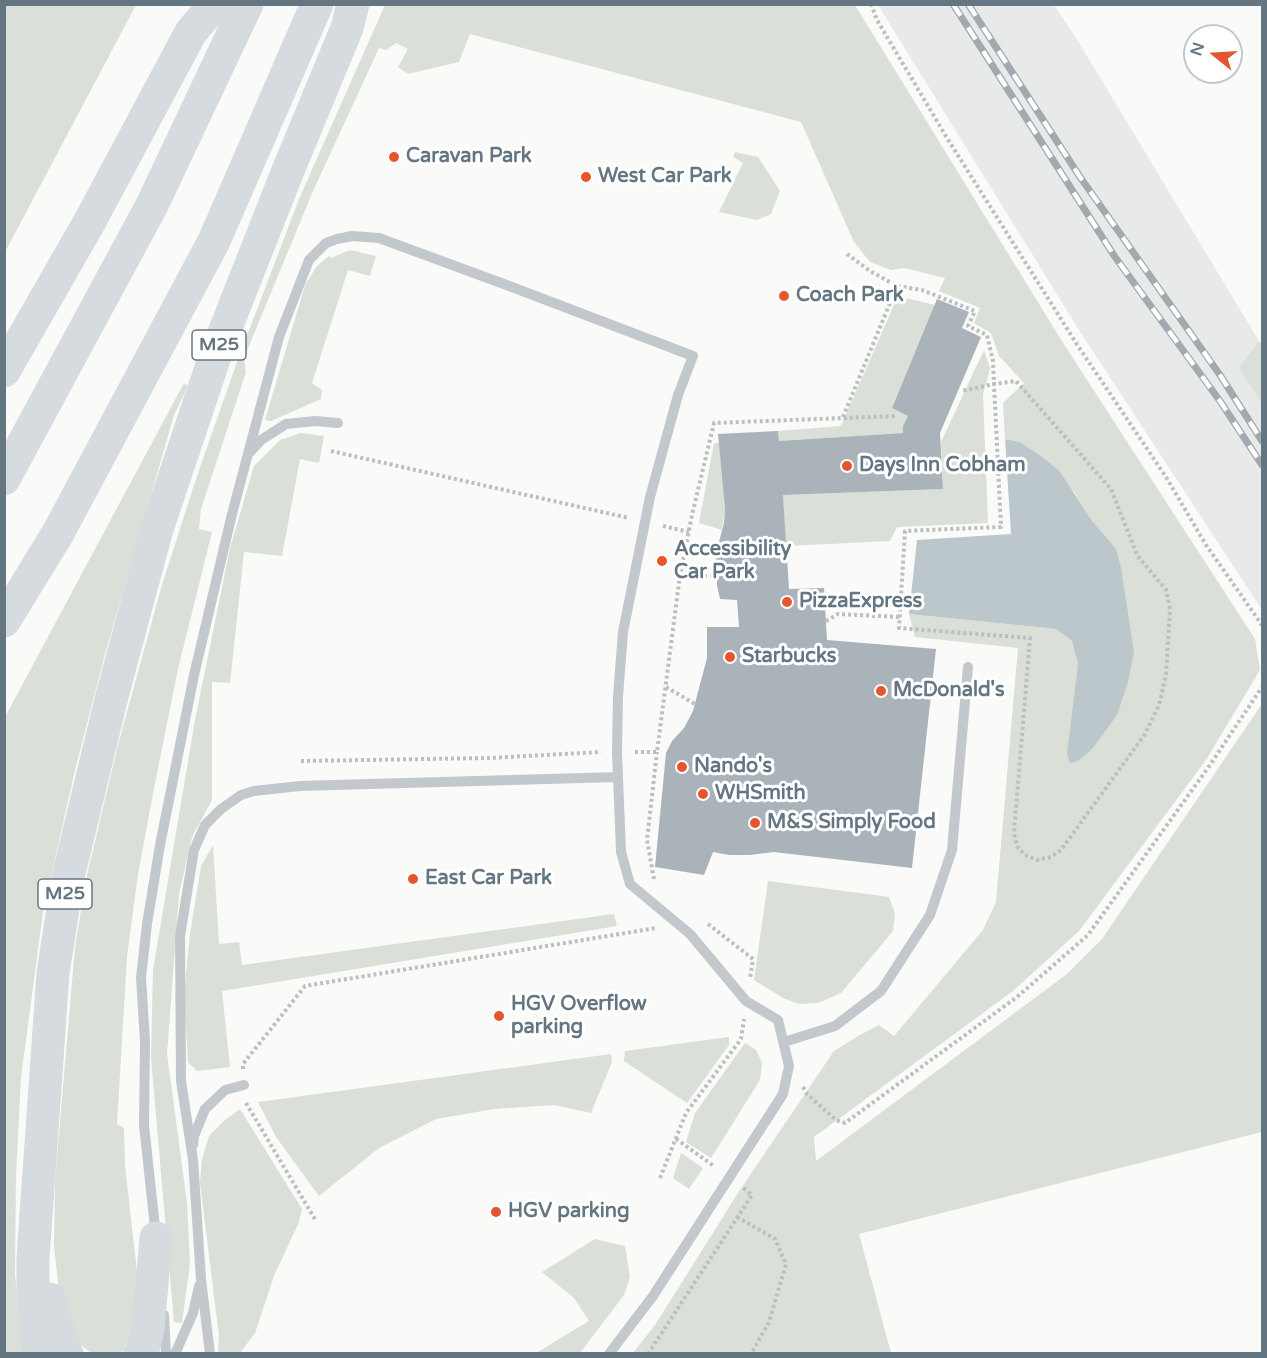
<!DOCTYPE html>
<html>
<head>
<meta charset="utf-8">
<style>
  body { margin:0 }
  #map { position:relative; width:1267px; height:1358px; overflow:hidden; background:#fafaf8; font-family:"Varela Round",sans-serif }
  canvas { display:block }
  .frame { position:absolute; inset:0; border:6px solid #657683; pointer-events:none }
  .north { position:absolute; left:1183px; top:24px; width:60px; height:60px; box-sizing:border-box; background:#fff; border:2px solid #c1c8cd; border-radius:50%; rotate:288deg; font-size:16px; font-weight:700; line-height:24px; text-align:center; color:#657683 }
  .north::after { content:''; display:block; margin:auto; width:21px; height:27px; background:#e4572e; clip-path:polygon(50% 0,100% 100%,50% 72%,0 100%) }
</style>
</head>
<body>
<div id="map">
<canvas width="1267" height="1358"></canvas>
<div class="frame"></div>
<div class="north">N</div>
</div>
<script>
const c = document.querySelector('canvas').getContext('2d');
c.lineJoin = 'round';
function fill(path, color) { c.fillStyle = color; c.fill(path, 'evenodd'); }
const poly = rows => new Path2D(rows.map(r => 'M' + r).join(''));
function stroke(path, color, width, dash) { c.strokeStyle = color; c.lineWidth = width; c.lineCap = dash ? 'butt' : 'round'; c.setLineDash(dash || []); c.stroke(path); }
function write(font, color, halo, rows, align = 'center') {
  c.font = font + ' "Varela Round",sans-serif'; c.lineWidth = 6; c.setLineDash([]); c.textBaseline = 'middle'; c.strokeStyle = halo; c.fillStyle = color; for (const [text, x, y, turn = 0] of rows) {
    c.save(); c.translate(x, y); c.rotate((+turn || 0) * Math.PI / 180); c.textAlign = isNaN(turn) ? turn : align; if (halo) c.strokeText(text, 0, 0); c.fillText(text, 0, 0); c.restore();
  }
}
const built = poly([
  [878,5,1054,5,1078,41,1262,346,1262,610,1079,330]
]);
const green = poly([
  [5,4,136,5,5,252,4,5],
  [385,5,855,5,1065,346,1255,639,1260,670,1206,760,1079,931,1013,991,814,1137,816,1161,1067,974,1102,939,1262,704,1262,1132,859,1234,891,1353,633,1353,655,1325,738,1193,834,1051,858,1036,879,1025,894,1036,983,930,996,902,1018,648,915,637,909,614,1056,629,1072,641,1078,664,1070,763,1093,522,1074,492,1028,448,1020,442,1005,439,1003,403,1024,383,999,356,991,333,974,323,980,308,939,291,945,278,904,268,891,270,870,262,854,242,801,122,470,34,459,62,408,74,398,67,408,49,396,43,386,50,379,48,313,191,244,358,246,372,201,509,199,529,212,532,178,669,155,783,138,874,127,957,117,1124,124,1128,125,1165,138,1281,138,1318,127,1349,119,1353,92,1353,75,1341,59,1291,54,1246,55,1181,75,947,87,875,118,745,161,588,197,476,237,362,299,199],
  [735,152,758,157,780,191,771,214,757,220,719,212,743,163,733,157],
  [350,250,376,256,370,276,348,270,312,383,322,390,321,399,271,421,265,420,305,285,317,266,329,256,331,258],
  [898,296,935,305,892,408,908,416,903,426,903,433,779,441,778,431,841,426],
  [1259,341,1262,345,1262,403,1239,368],
  [984,350,990,368,983,395,988,523,897,527,890,541,786,546,783,495,943,489,941,442],
  [184,383,188,386,174,415,105,654,75,770,43,912,21,1077,16,1174,15,1274,20,1327,26,1353,5,1354,5,717],
  [301,433,324,436,319,463,300,459,282,556,244,552,230,683,212,682,212,800,192,837,179,894,167,1054,187,1203,190,1264,182,1323,174,1322,151,1058,153,970,195,720,230,548,254,466,280,440],
  [714,443,719,443,725,509,722,530,699,523],
  [213,845,219,944,239,942,242,965,614,914,617,926,222,991,230,1067,197,1071,188,1062,184,995,190,934,201,866],
  [768,881,889,897,895,914,893,931,841,993,818,1003,799,1004,783,998,754,980],
  [729,1037,729,1045,687,1103,624,1061,625,1051],
  [745,1043,756,1050,762,1063,760,1080,711,1158,686,1142,695,1113],
  [611,1054,612,1062,591,1113,554,1105,494,1109,436,1119,379,1148,319,1196,276,1137,258,1102],
  [240,1109,302,1209,299,1222,274,1276,255,1333,240,1353,218,1353,219,1336,200,1183,202,1159,209,1136,225,1120],
  [681,1153,703,1168,689,1189,673,1178],
  [595,1239,625,1246,630,1277,624,1295,580,1353,536,1353,589,1321,574,1298,542,1272]
]);
const water = poly([
  [1005,439,1020,442,1045,459,1060,472,1093,522,1116,549,1121,568,1134,652,1128,682,1117,715,1093,748,1078,761,1070,763,1067,754,1078,664,1072,641,1056,629,909,614,917,540,1011,534]
]);
const building = poly([
  [937,299,969,312,962,328,981,337,940,433,943,489,783,495,789,589,824,588,827,640,936,649,912,868,774,852,750,855,729,855,713,852,704,875,655,867,666,753,672,741,684,728,693,711,707,658,707,627,739,627,737,600,720,599,717,585,716,553,724,523,725,509,718,434,778,431,779,441,903,433,903,426,908,416,892,408]
]);
const path = poly([
  [871,4,877,20,947,138,1078,346,1166,477,1206,545,1262,625],
  [847,254,870,271,897,286,922,290,975,311,968,326,987,335,993,361,994,384,1001,527,905,531,899,628,1030,638,1014,833,1017,846,1025,855,1037,860,1051,857,1061,850,1145,734,1159,705,1166,675,1170,609,1166,590,1137,555,1111,489,1016,381,994,384,961,391],
  [843,417,897,286],
  [331,451,629,518],
  [663,526,689,532],
  [680,575,716,576],
  [826,621,838,614,900,617],
  [666,687,695,704],
  [635,752,657,752,680,575,692,515,714,423,896,416],
  [301,761,489,758,601,752],
  [654,879,647,840,657,752],
  [708,924,753,959,750,979],
  [243,1069,243,1064,305,986,656,928],
  [803,1087,807,1094,836,1120,845,1123,1017,997,1088,935,1210,765,1262,687],
  [246,1103,316,1221],
  [676,1139,714,1166],
  [660,1178,686,1113,741,1039,744,1019],
  [737,1217,775,1239,786,1264,769,1322,751,1354],
  [648,1354,752,1195,742,1187]
]);
const service = poly([
  [250,452,261,440,286,424,315,421,338,423],
  [784,1042,835,1026,881,991,930,915,952,850,968,667],
  [193,1145,194,1136,205,1109,225,1090,244,1085],
  [156,1237,144,1125,145,1042,141,977,147,924,160,845,194,675,232,514,279,337,309,260,326,243,337,239,352,236,379,238,512,287,693,356,678,395,650,497,623,632,618,696,617,752,621,852,630,884,690,934,746,1001,778,1020,789,1066,783,1094,653,1296,609,1354],
  [164,1315,166,1354],
  [175,1354,193,1313,199,1286],
  [210,1354,201,1279,193,1160,181,1081,180,936,194,850,205,825,221,809,241,795,254,791,300,786,618,777]
]);
const motorway = poly([
  [4,371,90,221,191,32,215,4],
  [4,479,152,205,247,4],
  [4,621,58,533,214,241,317,4],
  [50,1299,59,1336,67,1354],
  [39,1354,33,1292,33,1258,53,973,68,877,112,696,157,529,216,353,287,173,347,28,353,4],
  [140,1354,144,1346,148,1329,156,1238]
]);
const rail = poly([
  [953,4,1115,257,1220,401,1262,465],
  [968,4,1080,177,1220,375,1262,441]
]);
const markers = [
  [394,157,6,"#e4572e"],
  [586,177,6,"#e4572e"],
  [784,296,6,"#e4572e"],
  [847,466,6,"#e4572e"],
  [662,561,6,"#e4572e"],
  [787,602,6,"#e4572e"],
  [730,657,6,"#e4572e"],
  [881,691,6,"#e4572e"],
  [682,767,6,"#e4572e"],
  [703,794,6,"#e4572e"],
  [755,823,6,"#e4572e"],
  [413,879,6,"#e4572e"],
  [499,1016,6,"#e4572e"],
  [496,1212,6,"#e4572e"]
];
const shields = [
  [219,345,54],
  [65,894,54]
];
const shieldNames = [
  ["M25",219,345],
  ["M25",65,894]
];
const poiNames = [
  ["Caravan Park",406,157],
  ["West Car Park",598,177],
  ["Coach Park",796,296],
  ["Days Inn Cobham",859,466],
  ["Accessibility",674,550],
  ["Car Park",674,573],
  ["PizzaExpress",799,602],
  ["Starbucks",742,657],
  ["McDonald's",893,691],
  ["Nando's",694,767],
  ["WHSmith",715,794],
  ["M&S Simply Food",767,823],
  ["East Car Park",425,879],
  ["HGV Overflow",511,1005],
  ["parking",511,1028],
  ["HGV parking",508,1212]
];
fill(built, '#e8e9e9');
fill(green, '#dadfd7');
fill(water, '#bbc7cb');
fill(building, '#aab3b9');
stroke(path, '#bbbfc2', 4, [3, 3]);
stroke(service, '#c3c8cc', 10);
stroke(motorway, '#d6dbdf', 33);
stroke(rail, '#a2aab0', 7);
stroke(rail, '#fff', 4.5, [14]);
for (const [x, y, r, color] of markers) { const dot = new Path2D(); dot.arc(x, y, r, 0, 2 * Math.PI); c.fillStyle = color; c.fill(dot); stroke(dot, '#fff', 2); }
for (const [x, y, w] of shields) { const box = new Path2D(); box.roundRect(x - w / 2, y - 15, w, 30, 4.5); c.fillStyle = '#fff'; c.fill(box); stroke(box, '#657683', 1.5); }
write('bold 18px', '#657683', null, shieldNames);
write('bold 20px', '#657683', '#fff', poiNames, 'left');
</script>
</body>
</html>
